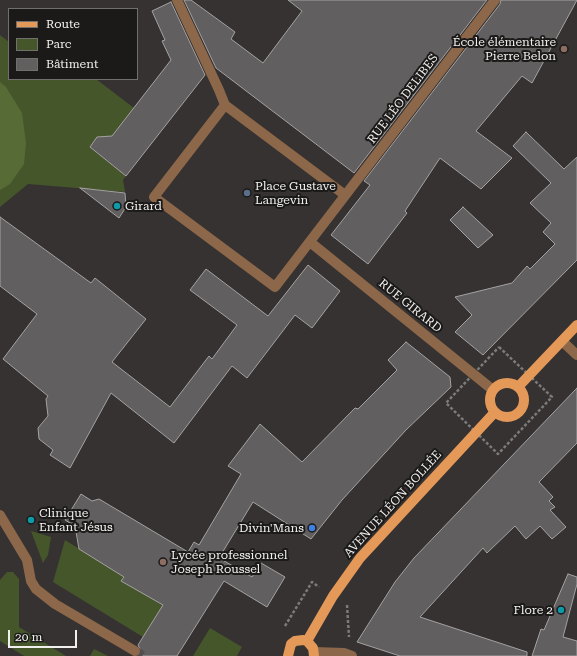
<!DOCTYPE html>
<html>
<head>
<meta charset="utf-8">
<style>
  body { margin:0 }
  #map { position:relative; width:577px; height:656px; overflow:hidden; background:#353231; font-family:"Roboto Serif",serif }
  canvas { display:block }
  .legend { position:absolute; left:8px; top:8px; width:130px; height:72px; box-sizing:border-box; background:#1b1a19; border:1px solid #71706f; margin:0; padding:5px 7px; list-style:none; font-size:12px; color:#f2f0ef }
  .legend li { display:flex; align-items:center; gap:8px; height:20px }
  .legend b { width:20px; border:1px solid #71706f }
  .scale { position:absolute; left:8px; top:630px; width:69px; height:18px; box-sizing:border-box; border:2px solid #f2f0ef; border-top:0; padding-left:5px; font-size:12px; line-height:14px; white-space:nowrap; color:#f2f0ef; -webkit-text-stroke:3px #1b1a19; paint-order:stroke }
</style>
</head>
<body>
<div id="map">
<canvas width="577" height="656"></canvas>
<ul class="legend">
<li><b style="height:5px;background:#e59959"></b>Route</li>
<li><b style="height:11px;background:#45562a"></b>Parc</li>
<li><b style="height:11px;background:#625f60"></b>Bâtiment</li>
</ul>
<div class="scale">20 m</div>
</div>
<script>
const c = document.querySelector('canvas').getContext('2d');
c.lineJoin = 'round';
function fill(path, color) { c.fillStyle = color; c.fill(path, 'evenodd'); }
const poly = rows => new Path2D(rows.map(r => 'M' + r).join(''));
function stroke(path, color, width, dash) { c.strokeStyle = color; c.lineWidth = width; c.lineCap = dash ? 'butt' : 'round'; c.setLineDash(dash || []); c.stroke(path); }
function write(font, color, halo, rows, align = 'center') {
  c.font = font + ' "Roboto Serif",serif'; c.lineWidth = 4; c.setLineDash([]); c.textBaseline = 'middle'; c.strokeStyle = halo; c.fillStyle = color; for (const [text, x, y, turn = 0] of rows) {
    c.save(); c.translate(x, y); c.rotate((+turn || 0) * Math.PI / 180); c.textAlign = isNaN(turn) ? turn : align; if (halo) c.strokeText(text, 0, 0); c.fillText(text, 0, 0); c.restore();
  }
}
const green = poly([
  [0,35,9,42,9,79,96,79,134,108,108,142,92,149,126,176,123,180,125,192,28,184,0,207],
  [31,531,51,537,48,555,43,563],
  [65,540,124,577,121,581,160,597,157,602,163,605,143,637,53,582],
  [7,572,13,572,19,579,19,627,66,656,24,656,0,641,0,580],
  [210,628,242,647,237,656,193,656],
  [94,649,108,656,90,656]
]);
const forest = poly([
  [0,82,6,87,22,113,26,143,24,164,10,184,0,190]
]);
const building = poly([
  [184,0,191,0,235,32,231,39,263,63,302,11,288,0,487,0,354,173,216,68,184,0],
  [501,0,577,0,532,83,522,76,476,131,512,158,481,189,440,158,405,211,407,213,368,264,331,235,370,185,364,181,500,4,501,0],
  [171,2,205,75,126,176,90,147,97,137,112,136,171,60,162,41,165,40,152,11,171,2],
  [526,132,564,169,577,157,577,260,483,355,455,332,472,315,455,297,512,283,527,266,530,269,555,244,543,232,551,223,530,203,551,183,513,146,526,132],
  [80,188,125,193,126,207,119,218,80,188],
  [463,207,493,235,478,248,450,220,463,207],
  [0,217,91,283,95,278,146,319,112,362,170,407,209,356,212,359,237,325,190,290,206,269,268,316,308,265,340,291,312,328,295,315,247,378,232,366,174,443,111,393,70,468,50,455,53,450,39,439,38,428,48,416,46,399,48,396,3,359,37,314,0,286,0,217],
  [406,342,450,377,451,387,406,430,342,500,311,539,253,502,219,558,252,577,261,563,285,577,267,607,224,581,177,656,139,656,141,651,138,645,163,605,121,581,124,577,79,549,75,526,65,520,81,494,92,501,99,499,188,552,194,542,199,545,241,474,228,466,260,424,302,462,355,408,358,409,397,370,388,360,406,342],
  [577,388,577,443,539,482,553,497,549,501,555,507,550,510,566,527,552,539,540,526,526,539,515,526,487,553,483,548,420,617,527,652,527,656,400,656,357,642,395,582,414,558,577,388],
  [568,574,577,577,577,584,563,637,577,641,577,656,532,656,541,629,544,630,568,574]
]);
const minorTunnel = poly([
  [135,651,142,656]
]);
const path = poly([
  [499,347,552,397,498,454,446,403,499,347],
  [347,605,349,637],
  [285,626,312,582,319,587]
]);
const minor = poly([
  [177,0,219,90,225,105],
  [225,105,154,197,275,287,495,0],
  [225,105,345,195],
  [310,242,493,390],
  [562,341,577,355],
  [0,515,27,560,31,581,36,589,55,604,135,651],
  [314,652,344,653,352,656]
]);
const major = poly([
  '490 400a17 17 0 1 1 34 0a17 17 0 1 1-34 0Z',
  [518,387,577,325],
  [307,641,333,596,360,558,495,412],
  [288,656,291,644,295,641,303,640,307,641,313,648,314,656]
]);
const markers = [
  [564,49,4,"#8d6e63"],
  [247,193,4,"#5c6f8a"],
  [117,206,4,"#0f9aa8"],
  [31,520,4,"#0f9aa8"],
  [312,528,4,"#3f7fe0"],
  [163,562,4,"#8d6e63"],
  [561,610,4,"#0f9aa8"]
];
const poiNames = [
  ["École élémentaire",556,42,"right"],
  ["Pierre Belon",556,56,"right"],
  ["Place Gustave",255,186],
  ["Langevin",255,200],
  ["Girard",125,206],
  ["Clinique",39,513],
  ["Enfant Jésus",39,527],
  ["Divin'Mans",304,528,"right"],
  ["Lycée professionnel",171,555],
  ["Joseph Roussel",171,569],
  ["Flore 2",553,610,"right"]
];
const streetNames = [
  ["RUE LÉO DELIBES",403,99,-53],
  ["RUE GIRARD",410,306,39],
  ["AVENUE LÉON BOLLÉE",393,504,-48]
];
fill(green, '#45562a');
fill(forest, '#566b35');
fill(building, '#625f60');
stroke(building, '#a5a2a3', 1);
stroke(minorTunnel, '#514e4e', 10, [10, 5]);
stroke(path, '#7d7b7a', 2.5, [3, 2]);
stroke(minor, '#8c6749', 10);
stroke(major, '#e59959', 10);
for (const [x, y, r, color] of markers) { const dot = new Path2D(); dot.arc(x, y, r, 0, 2 * Math.PI); c.fillStyle = color; c.fill(dot); stroke(dot, '#1b1a19', 1.5); }
write('12px', '#f2f0ef', '#1b1a19', poiNames, 'left');
write('12px', '#f2f0ef', '#1b1a19', streetNames);
</script>
</body>
</html>
